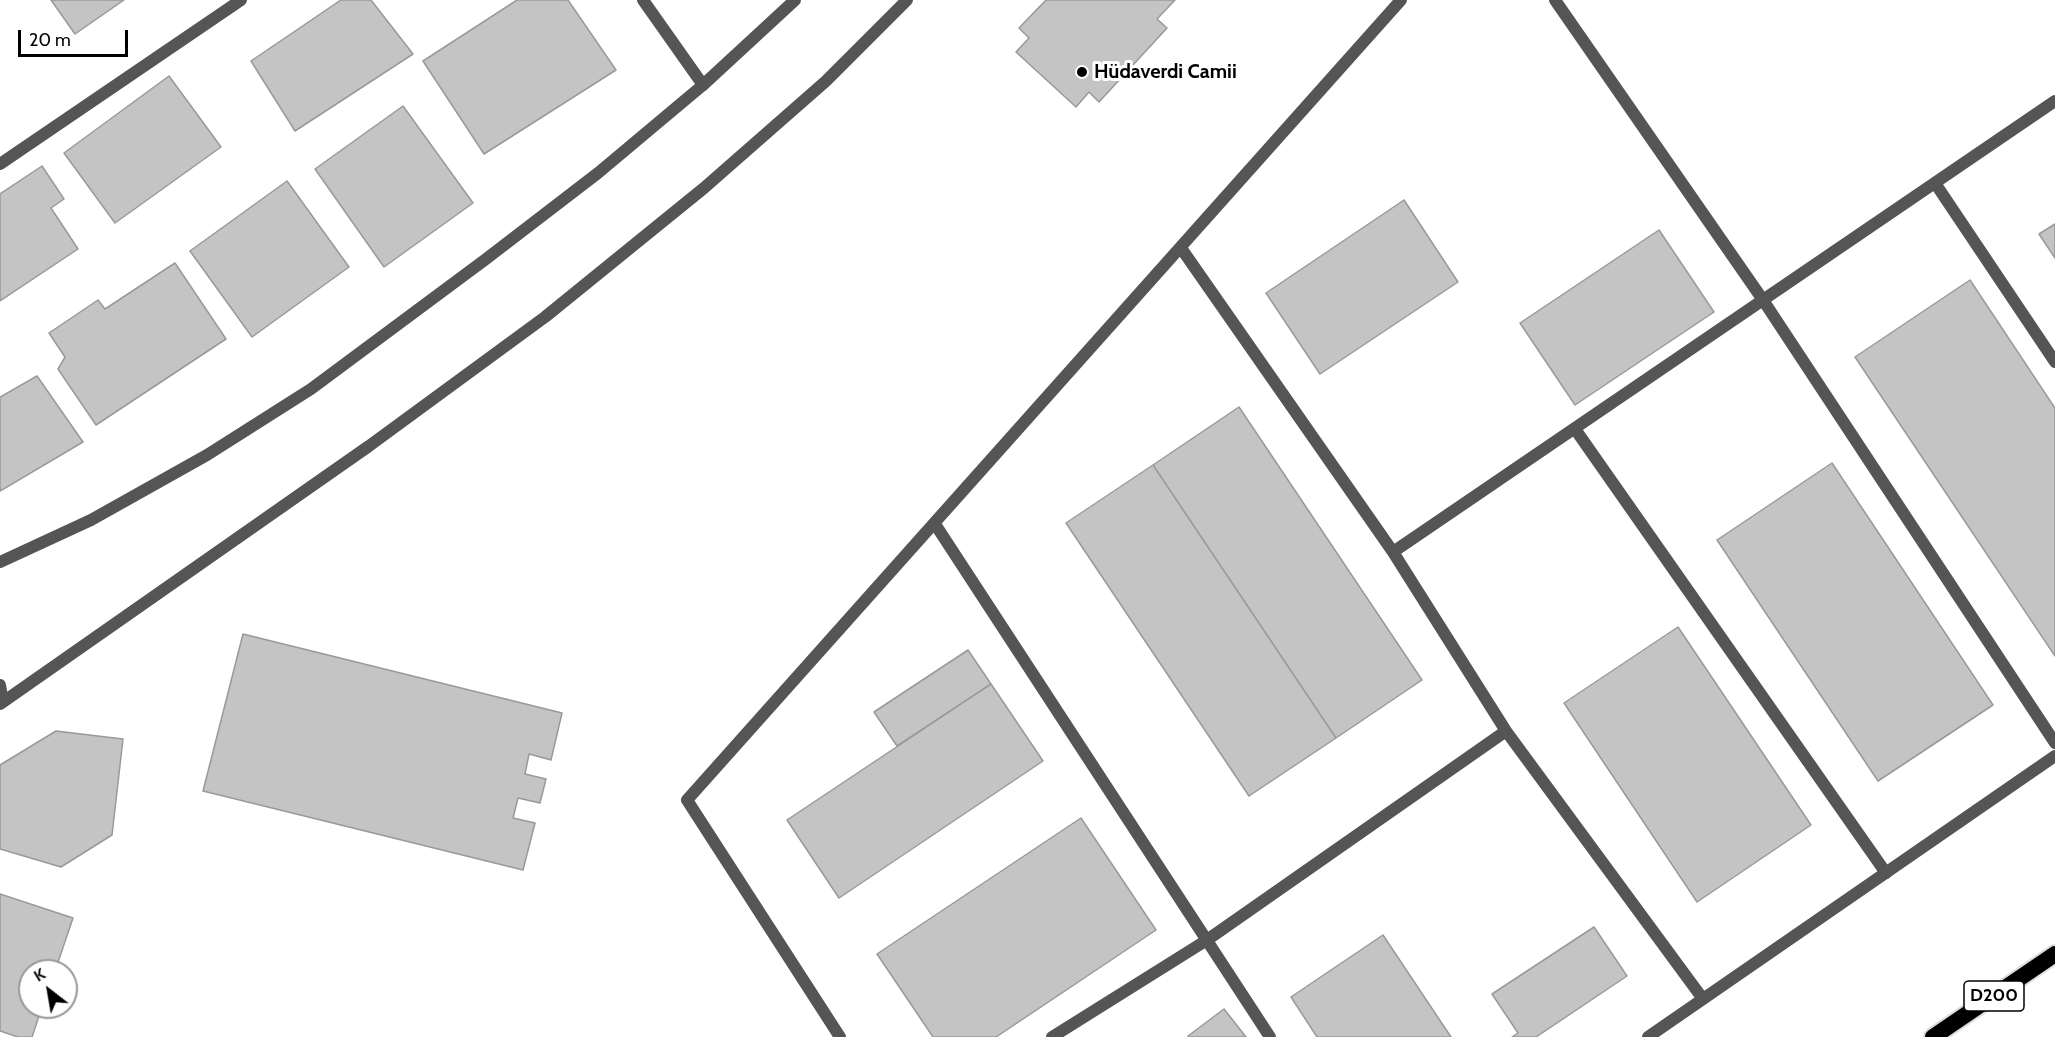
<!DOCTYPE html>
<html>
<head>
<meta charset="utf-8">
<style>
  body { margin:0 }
  #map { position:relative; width:2055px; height:1037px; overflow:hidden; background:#fff; font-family:Cabin,sans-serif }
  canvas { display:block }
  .north { position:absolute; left:18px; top:959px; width:60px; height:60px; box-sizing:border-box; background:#fff; border:2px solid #999; border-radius:50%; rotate:329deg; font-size:16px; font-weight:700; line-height:24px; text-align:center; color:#000 }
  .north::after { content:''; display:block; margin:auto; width:21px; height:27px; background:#000; clip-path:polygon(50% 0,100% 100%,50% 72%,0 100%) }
  .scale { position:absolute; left:18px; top:30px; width:110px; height:27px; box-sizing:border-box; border:3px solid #000; border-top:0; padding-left:8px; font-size:18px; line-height:21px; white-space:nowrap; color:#000; -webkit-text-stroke:4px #fff; paint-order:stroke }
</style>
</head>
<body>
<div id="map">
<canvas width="2055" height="1037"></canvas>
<div class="north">K</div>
<div class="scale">20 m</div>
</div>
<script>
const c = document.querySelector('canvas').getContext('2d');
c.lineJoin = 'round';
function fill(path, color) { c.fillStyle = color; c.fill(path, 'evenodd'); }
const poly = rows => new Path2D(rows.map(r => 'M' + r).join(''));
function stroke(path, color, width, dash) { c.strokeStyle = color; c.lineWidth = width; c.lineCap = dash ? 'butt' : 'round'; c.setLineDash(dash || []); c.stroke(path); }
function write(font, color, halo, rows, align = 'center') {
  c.font = font + ' Cabin,sans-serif'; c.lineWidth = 6; c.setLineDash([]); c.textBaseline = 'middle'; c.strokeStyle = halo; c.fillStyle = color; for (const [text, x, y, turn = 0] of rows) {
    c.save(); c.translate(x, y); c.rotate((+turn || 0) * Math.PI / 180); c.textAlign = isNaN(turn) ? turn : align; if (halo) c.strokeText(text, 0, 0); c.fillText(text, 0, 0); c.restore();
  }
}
const building = poly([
  [51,0,124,0,75,34,51,0],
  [341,0,371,0,413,54,295,131,251,61,341,0],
  [517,0,568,0,616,70,484,154,423,61,517,0],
  [1046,0,1175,0,1157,19,1167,28,1099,102,1089,92,1076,107,1016,52,1029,38,1019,28,1046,0],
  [169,76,221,147,115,223,64,153,169,76],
  [403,106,473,203,384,267,315,169,403,106],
  [42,166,64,199,51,208,78,249,0,301,0,194,42,166],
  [287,181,349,267,252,337,190,251,287,181],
  [1404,200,1458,282,1320,374,1266,293,1404,200],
  [2055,224,2055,258,2039,234,2055,224],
  [1659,230,1714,312,1575,405,1520,323,1659,230],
  [175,263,226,339,96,425,58,369,65,357,49,333,98,300,105,309,175,263],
  [1970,280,2055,408,2055,656,1855,357,1970,280],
  [37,376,83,442,0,491,0,397,37,376],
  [1239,407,1422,680,1336,738,1153,465,1239,407],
  [1832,463,1993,705,1878,781,1717,540,1832,463],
  [1153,465,1336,738,1249,796,1066,523,1153,465],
  [1678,627,1811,825,1697,902,1564,703,1678,627],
  [243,634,562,713,551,760,529,754,525,774,546,779,540,803,518,798,513,818,535,823,523,870,203,791,243,634],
  [968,650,991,684,897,746,874,712,968,650],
  [991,684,1043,761,839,898,787,820,991,684],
  [56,731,123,739,112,835,61,867,0,849,0,765,56,731],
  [1081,818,1156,930,996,1037,933,1037,877,954,1081,818],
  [0,894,73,918,55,971,30,971,30,1007,42,1007,32,1037,18,1037,0,1031,0,894],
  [1594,927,1627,976,1536,1037,1512,1037,1518,1033,1492,994,1594,927],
  [1383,935,1451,1037,1317,1037,1291,997,1383,935],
  [1224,1009,1246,1037,1189,1037,1188,1036,1224,1009]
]);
const service = poly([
  [1555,0,1763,300,2055,743],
  [1935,183,2055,362],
  [1575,429,1886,873]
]);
const minor = poly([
  [643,0,703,85],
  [0,164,241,0],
  [1181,248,1393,552,1506,731,1703,999],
  [935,524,1270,1037],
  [1393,552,2055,101],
  [840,1037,687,800,1401,0],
  [1052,1037,1207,940,1506,731],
  [1648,1037,2055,756]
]);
const tertiary = poly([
  [0,562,91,520,207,455,311,389,486,259,598,173,703,85,795,0],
  [0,685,3,702],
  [0,704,369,446,545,317,704,188,826,81,907,0]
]);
const trunk = poly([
  [1933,1037,2055,954]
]);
const markers = [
  [1082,72,6,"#000"]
];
const shields = [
  [1994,996,60]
];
const shieldNames = [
  ["D200",1994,996]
];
const poiNames = [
  ["Hüdaverdi Camii",1094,72]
];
fill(building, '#c4c4c4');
stroke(building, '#999', 1.5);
stroke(trunk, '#dbdbdb', 20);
stroke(service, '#555', 12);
stroke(minor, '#555', 12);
stroke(tertiary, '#555', 12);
stroke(trunk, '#000', 16);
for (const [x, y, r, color] of markers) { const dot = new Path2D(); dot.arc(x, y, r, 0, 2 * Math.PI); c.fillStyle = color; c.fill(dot); stroke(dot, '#fff', 2); }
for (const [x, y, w] of shields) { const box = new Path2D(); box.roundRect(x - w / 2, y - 15, w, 30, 4.5); c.fillStyle = '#fff'; c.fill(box); stroke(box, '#000', 1.5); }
write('bold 18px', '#000', null, shieldNames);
write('bold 20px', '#000', '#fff', poiNames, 'left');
</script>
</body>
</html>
